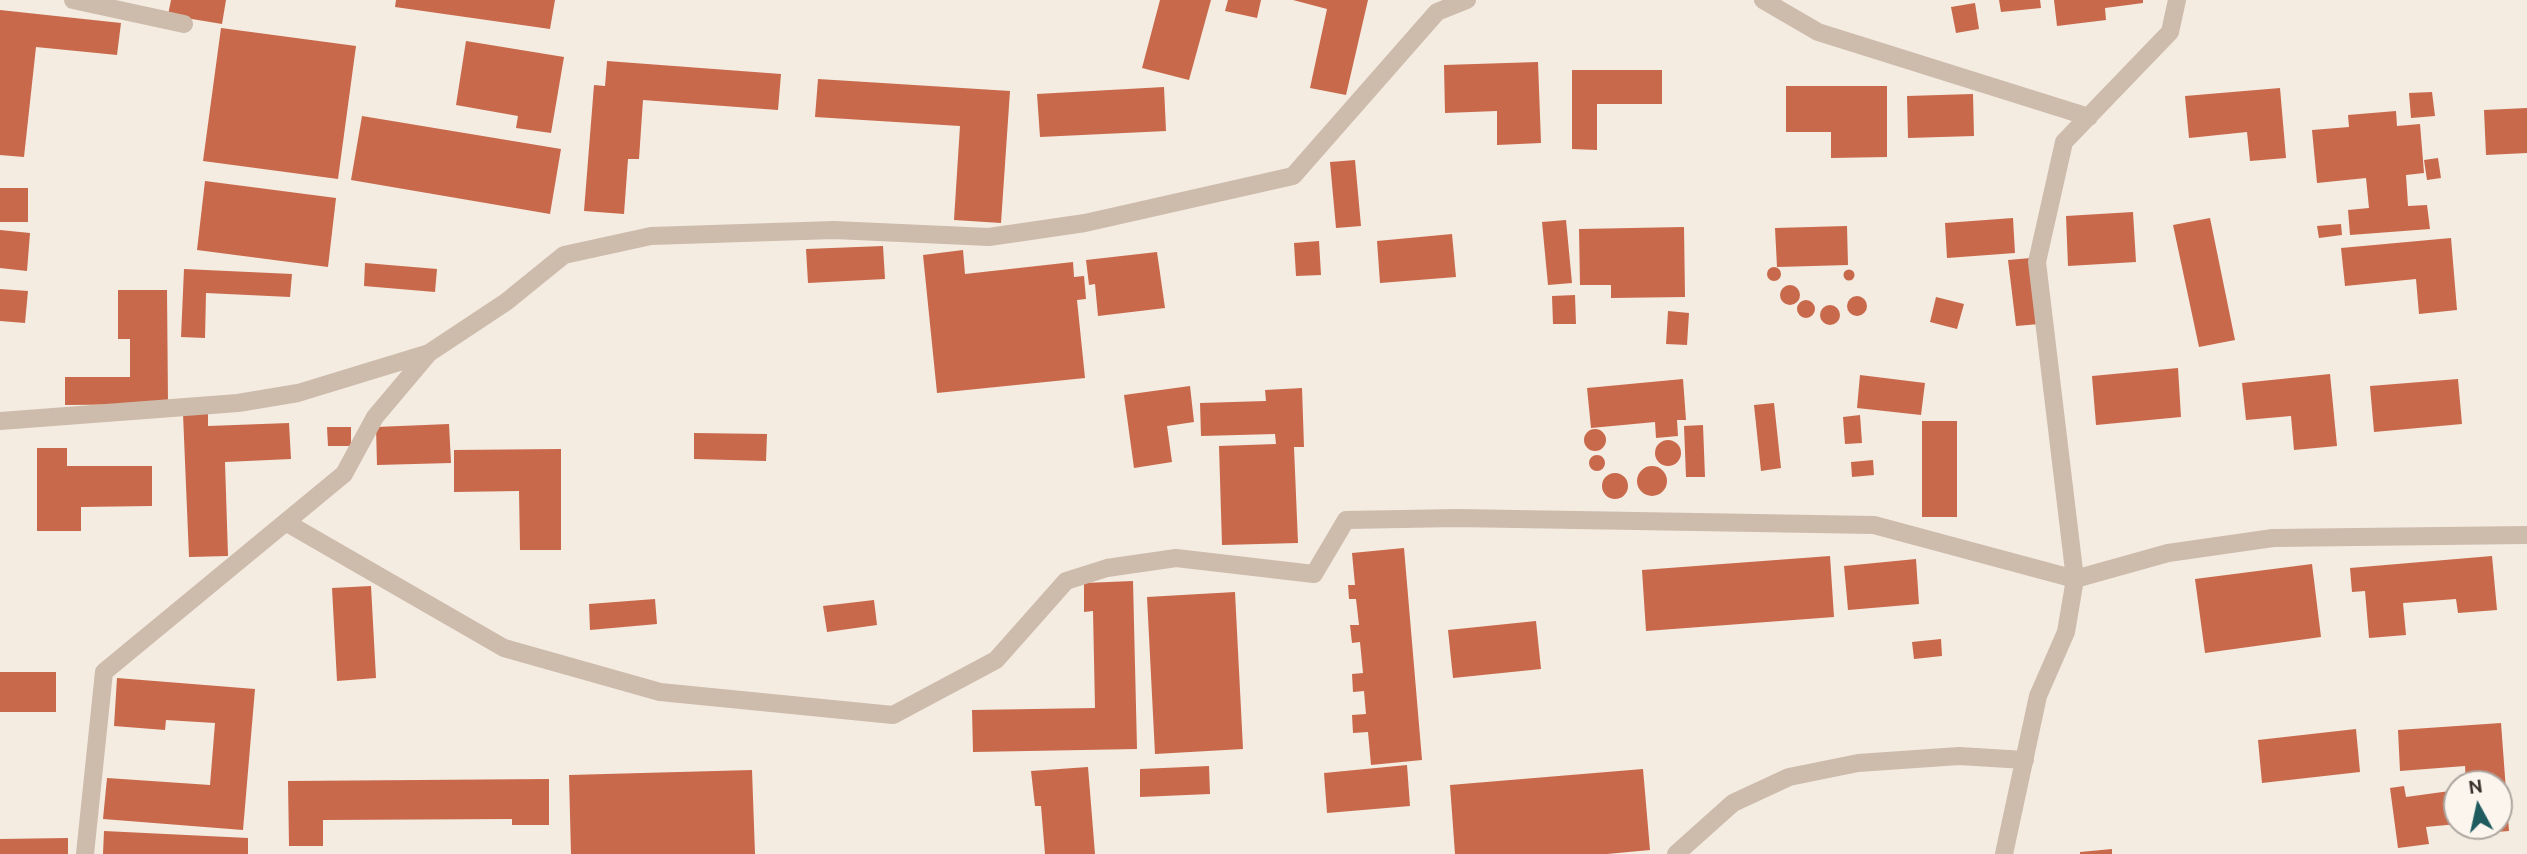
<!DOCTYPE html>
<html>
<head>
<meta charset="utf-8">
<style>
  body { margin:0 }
  #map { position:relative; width:2527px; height:854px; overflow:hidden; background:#f4ebe1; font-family:Ubuntu,sans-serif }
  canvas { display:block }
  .north { position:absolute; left:2443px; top:770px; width:70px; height:70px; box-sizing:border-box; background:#fbf5ee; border:2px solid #aea6a0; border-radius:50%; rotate:352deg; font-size:19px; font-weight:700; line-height:28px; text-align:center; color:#3b302b }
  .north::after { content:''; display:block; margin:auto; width:24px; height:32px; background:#1f5a5e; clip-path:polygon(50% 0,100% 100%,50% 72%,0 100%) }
</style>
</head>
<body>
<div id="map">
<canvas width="2527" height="854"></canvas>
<div class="north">N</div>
</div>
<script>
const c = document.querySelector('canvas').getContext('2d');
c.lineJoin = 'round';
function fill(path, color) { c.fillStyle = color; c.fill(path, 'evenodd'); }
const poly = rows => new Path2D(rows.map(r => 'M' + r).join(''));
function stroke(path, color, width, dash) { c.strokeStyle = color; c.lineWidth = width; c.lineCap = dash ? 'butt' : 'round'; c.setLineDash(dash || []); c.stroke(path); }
const building = poly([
  [171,0,226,0,222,24,168,15],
  [396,0,555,0,550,29,395,7],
  [1160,0,1211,0,1189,80,1142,68],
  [1228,0,1261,0,1257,18,1225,11],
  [1293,0,1368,0,1346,95,1310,88,1327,9],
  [1999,0,2040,0,2041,8,2001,12],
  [2054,0,2143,0,2143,3,2105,8,2106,20,2057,26],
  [1975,3,1979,29,1956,33,1951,7],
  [0,10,121,23,117,55,36,47,24,157,0,155],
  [221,28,356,46,338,179,203,161],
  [466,41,564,57,551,133,516,128,518,116,456,105],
  [607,61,781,74,778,110,643,100,639,159,628,159,624,214,584,211,594,85,605,86],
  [1538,62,1541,143,1497,145,1497,111,1445,113,1444,65],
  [1572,70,1662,70,1662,104,1597,104,1597,150,1572,149],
  [818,79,1010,91,1001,223,954,220,960,126,815,117],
  [1786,86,1887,86,1887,157,1831,158,1831,132,1786,132],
  [1164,87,1166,131,1040,137,1037,94],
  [2280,88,2286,158,2250,161,2247,132,2189,138,2185,96],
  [2432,92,2435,116,2411,118,2409,93],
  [1973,94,1974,136,1908,138,1907,96],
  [2527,108,2527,153,2486,155,2484,110],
  [2396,111,2397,126,2420,124,2424,173,2406,175,2408,206,2427,205,2430,229,2350,235,2348,210,2369,208,2366,178,2317,183,2312,130,2349,127,2348,115],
  [362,116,561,149,550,214,351,180],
  [2438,158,2441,178,2427,180,2424,160],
  [1355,160,1361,226,1336,228,1330,162],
  [205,181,336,198,328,267,197,250],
  [0,188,28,188,28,222,0,222],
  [2133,212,2136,262,2068,266,2066,216],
  [2013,218,2015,253,1947,258,1945,223],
  [2210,218,2235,340,2199,347,2173,225],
  [1566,220,1572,283,1548,285,1542,222],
  [2341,224,2342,235,2319,238,2317,226],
  [1847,226,1848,265,1777,267,1775,228],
  [1684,227,1685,297,1611,298,1611,285,1580,285,1579,229],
  [0,230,30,233,27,271,0,268],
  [1452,234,1456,277,1380,283,1377,241],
  [2451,238,2457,310,2419,314,2416,279,2345,286,2341,248],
  [1319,241,1321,275,1296,276,1294,243],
  [883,246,885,279,808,283,806,249],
  [963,250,965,274,1073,262,1074,277,1084,276,1086,299,1077,300,1085,378,937,393,923,255],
  [1157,252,1165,308,1098,316,1095,284,1089,285,1086,260],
  [2031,258,2039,324,2016,326,2008,260],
  [365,263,437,269,435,292,364,286],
  '1767 274a7 7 0 1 1 14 0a7 7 0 1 1-14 0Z',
  [184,269,292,274,290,297,206,293,205,338,181,337],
  '1843.5 275a5.5 5.5 0 1 1 11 0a5.5 5.5 0 1 1-11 0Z',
  '1780 295a10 10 0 1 1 20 0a10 10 0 1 1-20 0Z',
  [0,289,28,291,25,323,0,321],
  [118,290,167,290,168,404,65,405,65,377,130,377,130,339,118,339],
  [1575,295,1576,324,1553,324,1552,296],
  '1847 306a10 10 0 1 1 20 0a10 10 0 1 1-20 0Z',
  [1936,297,1964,304,1957,329,1930,322],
  '1797 309a9 9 0 1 1 18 0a9 9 0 1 1-18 0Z',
  '1820 315a10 10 0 1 1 20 0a10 10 0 1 1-20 0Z',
  [1668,311,1689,313,1687,345,1666,344],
  [2178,368,2181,417,2096,425,2092,376],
  [2330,374,2337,446,2294,450,2291,416,2246,420,2242,383],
  [1860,375,1925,383,1921,415,1857,408],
  [1683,379,1686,420,1677,420,1678,436,1656,438,1655,422,1591,428,1587,388],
  [2458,379,2462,424,2374,432,2370,386],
  [1190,386,1194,422,1167,426,1172,462,1134,468,1124,395],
  [1302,388,1304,447,1294,447,1298,543,1222,545,1219,446,1276,444,1275,434,1201,436,1200,403,1266,401,1265,390],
  [1774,403,1781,468,1761,471,1754,405],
  [208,413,208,426,289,423,291,459,225,462,228,556,189,557,183,414],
  [1860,415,1862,443,1845,444,1843,417],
  [1922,421,1957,421,1957,517,1922,517],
  [449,424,451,463,377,465,376,427],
  [1703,425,1705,477,1686,477,1684,426],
  [327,427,351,427,351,446,328,446],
  '1584 440a11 11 0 1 1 22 0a11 11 0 1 1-22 0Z',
  [694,433,767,434,766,461,694,459],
  '1655 453a13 13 0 1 1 26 0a13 13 0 1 1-26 0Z',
  [37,448,67,448,67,466,152,466,152,506,81,507,81,531,37,531],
  [561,449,561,550,520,550,519,491,454,492,454,450],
  '1589 463a8 8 0 1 1 16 0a8 8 0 1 1-16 0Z',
  [1873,460,1874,475,1852,477,1851,462],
  '1637 481a15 15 0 1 1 30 0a15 15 0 1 1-30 0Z',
  '1602 486a13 13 0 1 1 26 0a13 13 0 1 1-26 0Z',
  [1404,548,1422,760,1371,765,1368,732,1353,733,1352,715,1366,714,1364,691,1353,692,1352,674,1363,673,1360,642,1352,643,1350,625,1359,625,1356,599,1349,599,1348,585,1355,585,1352,553],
  [1830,556,1834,617,1646,631,1642,570],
  [2492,556,2497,610,2458,613,2456,599,2403,603,2406,635,2369,638,2365,591,2352,592,2350,568],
  [1916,559,1919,604,1848,610,1844,566],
  [2312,564,2321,637,2205,653,2195,579],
  [1133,581,1137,749,973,752,972,710,1095,708,1093,611,1084,612,1084,583],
  [371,586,376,678,337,681,332,588],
  [1235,592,1243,749,1155,754,1147,597],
  [655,599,657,624,590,630,589,604],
  [874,600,877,625,827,632,823,606],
  [1536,621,1541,669,1453,678,1448,630],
  [1941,639,1942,656,1914,659,1912,642],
  [0,672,56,672,56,712,0,712],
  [117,678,255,689,243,830,103,819,107,778,210,785,215,723,166,720,165,730,114,726],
  [2501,723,2509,831,2470,834,2469,826,2499,826,2499,784,2466,784,2465,766,2400,771,2398,730],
  [2356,729,2360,772,2262,783,2258,740],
  [1407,765,1410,806,1327,813,1324,773],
  [1209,766,1210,794,1140,797,1140,769],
  [1088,767,1095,854,1045,854,1041,806,1035,806,1031,771],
  [1643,769,1650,850,1607,854,1455,854,1450,785],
  [752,770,755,854,571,854,569,775],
  [549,779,549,825,512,825,512,819,323,820,323,846,289,846,288,781],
  [2404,786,2406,797,2457,790,2457,824,2426,827,2429,844,2398,848,2390,788],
  [104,831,248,838,248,854,103,854],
  [68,838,68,854,0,854,0,839],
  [2112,849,2112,854,2080,854,2080,852]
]);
const street = poly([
  [73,0,184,24],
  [1763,0,1818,32,2089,117],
  [0,421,238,403,298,393,429,353,506,302,564,255,651,236,834,230,989,237,1085,223,1293,176,1437,12,1467,0],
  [287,523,504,648,660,692,893,715,996,660,1066,581,1107,568,1176,558,1314,574,1346,520,1457,518,1874,525,2075,579,2168,553,2273,538,2527,535],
  [85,854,104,672,344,474,375,417,429,353],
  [1676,854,1733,803,1789,777,1858,763,1959,756,2025,760],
  [2004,854,2038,696,2066,632,2075,579,2037,262,2064,142,2170,32,2177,0]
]);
fill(building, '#c8694b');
stroke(street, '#cdbbac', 18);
</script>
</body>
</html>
